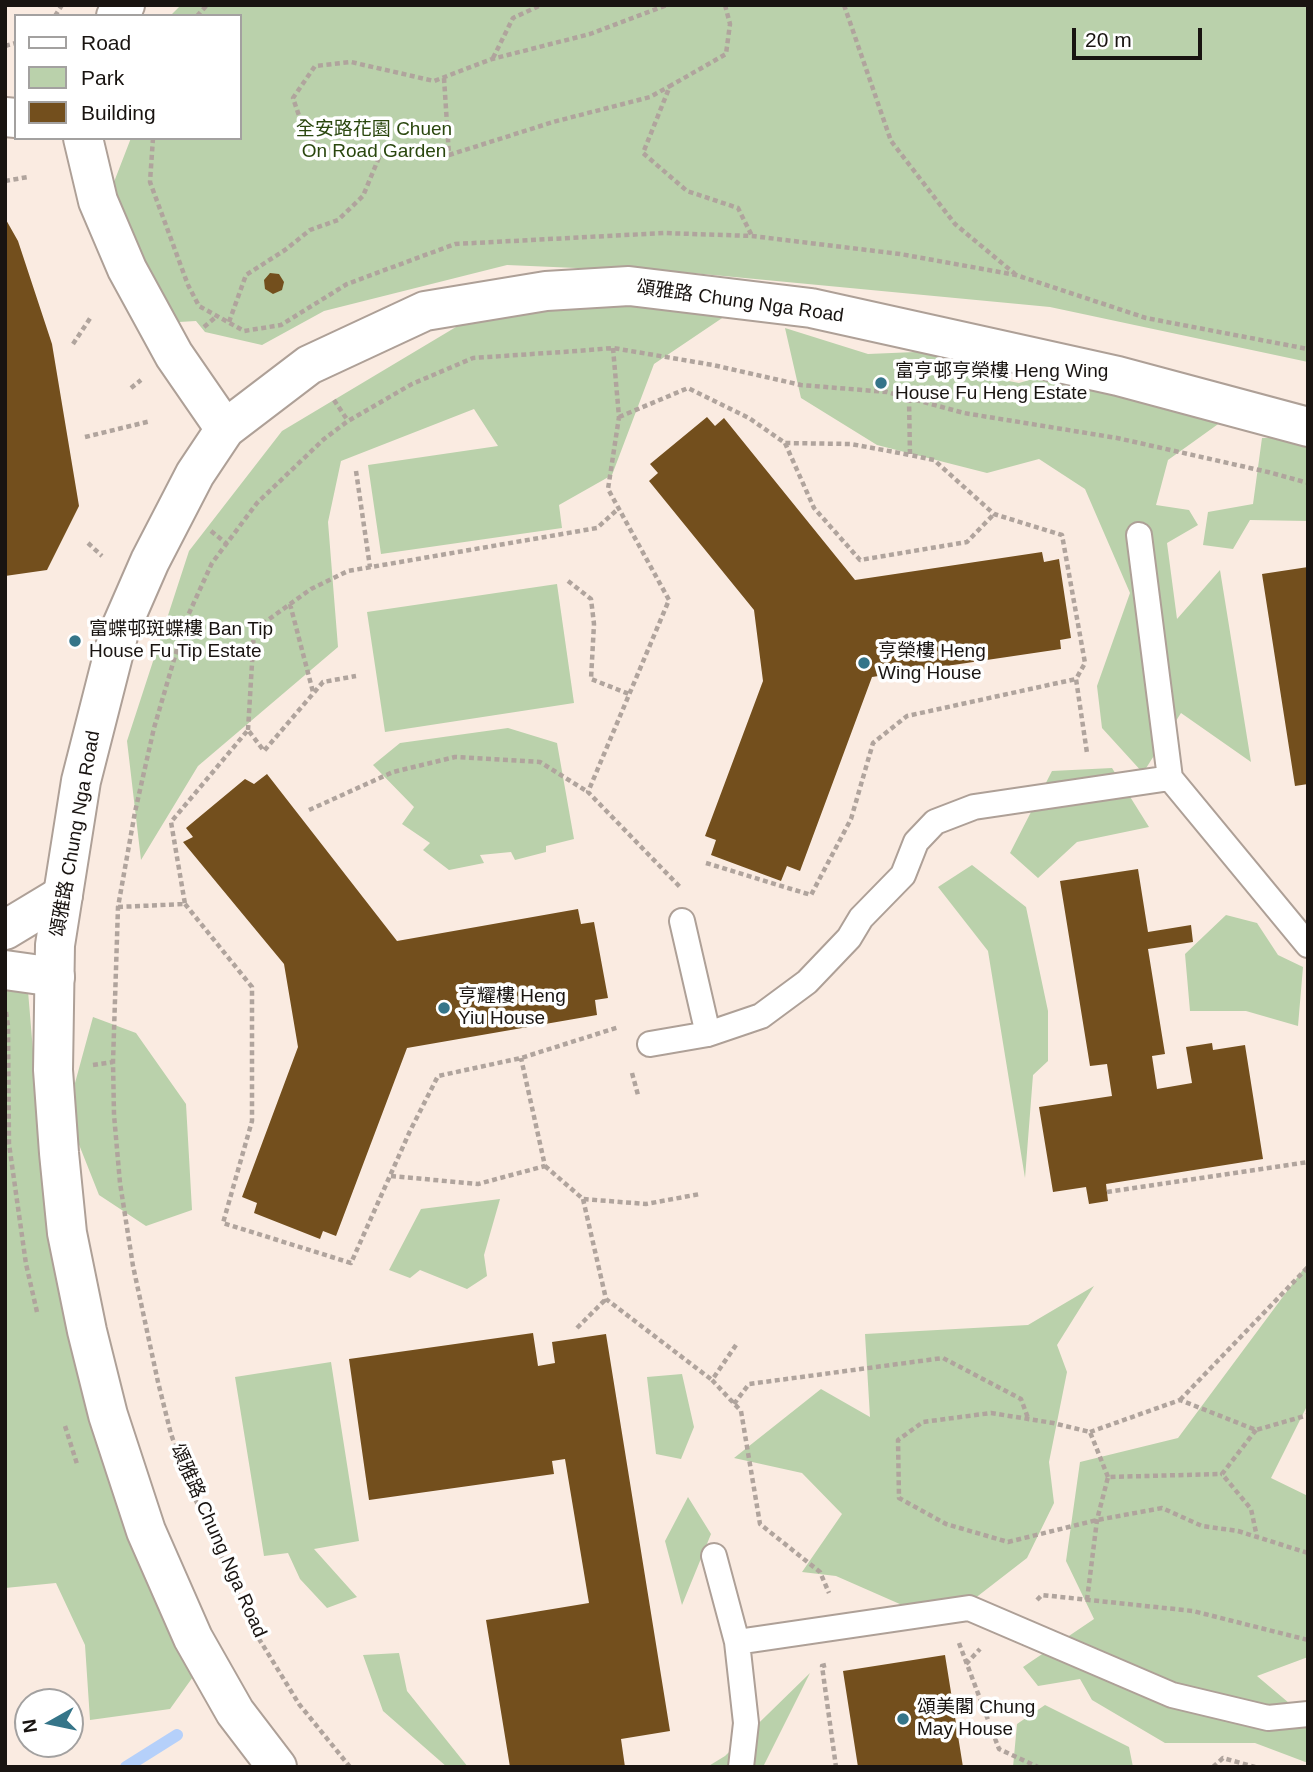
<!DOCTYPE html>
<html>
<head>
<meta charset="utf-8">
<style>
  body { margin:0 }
  #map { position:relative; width:1313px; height:1772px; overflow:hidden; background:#faebe1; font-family:Helvetica,sans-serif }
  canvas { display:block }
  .frame { position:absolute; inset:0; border:7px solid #191411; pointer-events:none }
  .legend { position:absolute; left:14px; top:14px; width:228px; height:126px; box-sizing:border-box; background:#fff; border:2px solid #a3a1a0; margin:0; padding:9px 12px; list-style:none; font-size:21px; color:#191411 }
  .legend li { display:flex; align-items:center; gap:14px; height:35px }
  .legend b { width:35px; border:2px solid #a3a1a0 }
  .north { position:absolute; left:14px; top:1688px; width:70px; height:70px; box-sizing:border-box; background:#fff; border:2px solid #a3a1a0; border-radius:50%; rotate:261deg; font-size:19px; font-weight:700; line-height:28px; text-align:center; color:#191411 }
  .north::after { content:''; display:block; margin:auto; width:24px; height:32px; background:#357589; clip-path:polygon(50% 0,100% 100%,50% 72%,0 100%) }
  .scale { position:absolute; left:1072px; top:28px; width:130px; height:32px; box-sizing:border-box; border:4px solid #191411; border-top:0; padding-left:9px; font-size:21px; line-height:24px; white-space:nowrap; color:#191411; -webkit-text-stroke:5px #fff; paint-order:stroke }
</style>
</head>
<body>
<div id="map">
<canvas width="1313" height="1772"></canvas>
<div class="frame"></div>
<ul class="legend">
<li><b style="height:9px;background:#fff"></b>Road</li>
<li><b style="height:19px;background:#bad1ab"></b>Park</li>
<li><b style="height:19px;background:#734f1d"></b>Building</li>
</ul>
<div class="north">N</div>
<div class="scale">20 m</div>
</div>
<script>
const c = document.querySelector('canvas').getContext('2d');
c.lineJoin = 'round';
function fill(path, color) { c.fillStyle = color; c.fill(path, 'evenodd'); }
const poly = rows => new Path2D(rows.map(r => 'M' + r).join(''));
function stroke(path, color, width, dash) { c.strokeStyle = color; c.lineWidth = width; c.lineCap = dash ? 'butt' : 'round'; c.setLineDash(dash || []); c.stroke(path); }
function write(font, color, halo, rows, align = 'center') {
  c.font = font + ' Helvetica,"Noto Sans TC",sans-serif'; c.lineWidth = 7; c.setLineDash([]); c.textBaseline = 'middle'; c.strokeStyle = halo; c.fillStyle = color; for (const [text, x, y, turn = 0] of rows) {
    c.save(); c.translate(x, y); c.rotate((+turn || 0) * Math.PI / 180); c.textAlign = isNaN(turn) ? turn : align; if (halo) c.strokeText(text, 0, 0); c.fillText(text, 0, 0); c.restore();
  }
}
const green = poly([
  [181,5,1308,5,1308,362,1050,307,692,273,507,265,324,311,262,345,205,332,196,321,179,322,102,213,131,138,240,138,240,16,170,16],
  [562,299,740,306,654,364,612,475,559,505,562,528,381,554,368,465,498,446,474,409,341,461,328,522,338,647,198,766,141,860,127,741,189,551,282,431,461,324],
  [785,328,868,354,939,351,952,370,1019,383,1057,372,1221,422,1168,460,1156,505,1189,510,1198,525,1167,543,1177,619,1220,570,1251,762,1181,713,1143,773,1102,728,1097,686,1130,593,1085,489,1039,459,987,473,877,445,801,398],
  [1308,437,1308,521,1250,520,1233,549,1203,545,1208,512,1253,504,1262,438],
  [557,584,574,703,385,732,367,612],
  [508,728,557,743,574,839,546,846,546,852,515,860,511,852,480,855,484,863,449,870,423,850,430,843,402,824,414,807,373,765,400,743],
  [1112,768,1149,827,1077,842,1038,878,1010,853,1052,771],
  [972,865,1026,907,1048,1011,1048,1061,1033,1075,1025,1178,988,951,938,887],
  [1226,915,1257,923,1278,955,1303,967,1298,1026,1246,1011,1190,1011,1185,954],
  [5,986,28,991,44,1183,195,1674,170,1709,90,1720,85,1645,56,1583,5,1588],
  [93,1017,136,1033,186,1104,192,1210,146,1226,99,1195,76,1137,75,1083],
  [500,1199,484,1255,487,1276,467,1289,420,1270,410,1278,389,1270,421,1209],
  [1308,1263,1308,1404,1271,1478,1308,1496,1308,1657,1257,1676,1308,1719,1308,1763,1255,1743,1165,1743,1092,1700,1080,1679,1038,1686,1023,1667,1094,1619,1066,1561,1080,1462,1178,1438],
  [1094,1286,1057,1345,1067,1372,1049,1462,1054,1503,1027,1558,943,1623,836,1576,802,1572,842,1514,802,1473,734,1458,821,1389,870,1417,865,1334,1028,1325],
  [331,1362,359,1541,314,1549,357,1597,327,1608,300,1579,288,1553,264,1556,235,1377],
  [682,1374,694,1427,681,1459,656,1454,647,1377],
  [688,1497,711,1534,682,1605,665,1541],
  [399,1653,407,1691,468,1767,447,1767,383,1711,363,1655],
  [810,1673,763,1767,707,1767,725,1756],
  [1045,1705,1129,1747,1133,1767,1013,1767,1017,1724]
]);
const stream = poly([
  [126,1767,177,1735]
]);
const building = poly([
  [5,218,18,241,52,344,79,506,47,570,5,576],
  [270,273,279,274,284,282,282,290,273,294,265,289,264,280],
  [707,417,715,426,724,418,855,580,1042,552,1044,562,1059,559,1071,638,1060,640,1061,649,872,677,800,871,787,866,781,881,711,855,716,840,705,836,763,681,754,610,649,481,658,473,650,464],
  [1308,567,1308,784,1295,786,1262,574],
  [267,774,397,941,578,909,581,924,594,922,608,998,595,1000,597,1015,407,1048,336,1236,323,1231,320,1239,254,1213,257,1203,242,1197,298,1047,284,964,183,842,193,837,186,828,245,779,254,784],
  [1138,869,1148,932,1191,925,1193,942,1148,949,1165,1054,1152,1056,1157,1089,1192,1083,1186,1047,1212,1043,1213,1050,1245,1045,1263,1159,1106,1184,1108,1201,1089,1204,1086,1187,1053,1192,1039,1107,1112,1096,1107,1064,1090,1066,1060,881],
  [533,1333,538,1366,555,1363,552,1342,606,1334,670,1731,621,1739,625,1767,510,1767,486,1620,589,1603,565,1459,552,1461,554,1474,369,1500,349,1359],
  [945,1655,963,1767,858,1767,843,1671]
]);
const path = poly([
  [725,5,730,24,726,54,670,86,643,153,687,191,738,208,752,236],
  [844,5,891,141,955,224,1015,274],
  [55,16,62,5],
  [197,16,207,5],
  [5,46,16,43],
  [493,58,513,18,541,5],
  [444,78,449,155],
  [153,138,150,182,188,285,199,306,244,331,281,325,347,284,455,244,664,233,752,236,900,254,1016,275,1146,318,1308,349],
  [380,155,335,153,307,139,293,98,315,66,351,62,434,81,492,59,590,34,667,5],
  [5,181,28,177],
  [229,322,246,275,285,250,310,230,338,220,363,196,380,155,449,155,553,122,650,97,670,86],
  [204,327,217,316],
  [73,344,91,317],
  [613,348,619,417,608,489,669,600,588,792,680,887],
  [131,388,141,380],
  [909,398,910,455,934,460,994,514,1062,535,1085,663,1076,679,1087,753],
  [334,400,348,421],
  [619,417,688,388,749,418,785,443,851,444,910,455],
  [85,437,151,421],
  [785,443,814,508,860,560,967,542,994,514],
  [356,471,370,567],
  [211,531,227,544],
  [88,543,102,556],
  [568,581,591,599,594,624,591,679,629,694],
  [290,604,313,692],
  [248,730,254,630,311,589,348,571,597,528,619,508],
  [309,810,393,772,455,757,540,762,588,792],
  [706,863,811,895,851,819,873,743,907,716,1076,679],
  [185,904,252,987,252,1121,223,1223,351,1263,410,1131,438,1076,521,1058,619,1027],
  [118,907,185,904,171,822,248,730,264,751,323,682,356,676],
  [6,1012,8,1026,9,1144,26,1264,37,1312],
  [93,1065,113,1062],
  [632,1073,638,1095],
  [545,1166,583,1199,646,1204,700,1194],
  [391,1176,478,1184,545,1166,521,1058],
  [1107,1192,1308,1162],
  [583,1199,606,1299,712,1380],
  [577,1328,606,1299],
  [736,1345,712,1380,741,1411,760,1524,820,1572,829,1593],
  [1180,1400,1308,1267],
  [734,1404,749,1384,943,1358,1021,1399,1028,1418],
  [65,1426,77,1464],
  [1256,1430,1222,1474,1251,1509,1257,1537],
  [1090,1432,1180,1400,1256,1430,1308,1415],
  [1108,1477,1090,1432,1053,1423,991,1413,923,1422,898,1440,899,1498,946,1524,1008,1542,1097,1520,1162,1508,1202,1526,1238,1531,1308,1553],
  [1037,1600,1042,1595,1193,1611,1308,1640],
  [1087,1600,1097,1520,1108,1477,1222,1474],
  [959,1643,999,1749,1038,1767],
  [966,1664,980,1649],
  [826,1665,822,1666,836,1767],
  [350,1767,299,1704,256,1634,189,1485,171,1434,158,1382,133,1266,120,1183,114,1115,113,1062,118,907,135,812,154,728,185,622,212,563,257,503,324,439,348,421,412,384,473,358,577,351,613,348,713,365,801,385,887,392,964,413,1117,438,1268,472,1308,483],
  [1213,1767,1223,1758,1255,1767]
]);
const lane = poly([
  [1139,535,1170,778,1308,945],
  [682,921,708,1034],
  [650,1044,708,1034,761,1016,807,982,849,938,861,918,903,875,916,842,935,822,974,807,1170,778],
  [714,1556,737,1642],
  [741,1767,746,1723,737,1642,969,1608,1172,1695,1268,1718,1308,1714]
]);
const street = poly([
  [116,16,125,5],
  [5,117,16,118],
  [83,138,98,201,127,269,174,355,225,429],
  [5,930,63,895],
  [5,970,55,977]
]);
const secondary = poly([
  [277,1767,235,1712,193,1638,146,1531,108,1415,87,1331,67,1233,59,1153,53,1070,55,945,81,781,119,632,150,561,195,474,225,429,309,365,425,311,546,291,629,286,811,308,1118,376,1308,427]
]);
const markers = [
  [881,383,7,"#357589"],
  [75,641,7,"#357589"],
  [864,663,7,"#357589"],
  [444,1008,7,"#357589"],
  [903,1719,7,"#357589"]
];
const parkNames = [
  ["全安路花園 Chuen",374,130],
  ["On Road Garden",374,152]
];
const streetNames = [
  ["頌雅路 Chung Nga Road",740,302,8],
  ["頌雅路 Chung Nga Road",76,834,-80],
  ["頌雅路 Chung Nga Road",218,1541,66]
];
const poiNames = [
  ["富亨邨亨榮樓 Heng Wing",895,372],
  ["House Fu Heng Estate",895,394],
  ["富蝶邨斑蝶樓 Ban Tip",89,630],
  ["House Fu Tip Estate",89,652],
  ["亨榮樓 Heng",878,652],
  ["Wing House",878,674],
  ["亨耀樓 Heng",458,997],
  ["Yiu House",458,1019],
  ["頌美閣 Chung",917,1708],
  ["May House",917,1730]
];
fill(green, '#bad1ab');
stroke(stream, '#b5d0fa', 12);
fill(building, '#734f1d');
stroke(lane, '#aea097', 28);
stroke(street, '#aea097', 42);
stroke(secondary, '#aea097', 42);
stroke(path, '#b0a49d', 4.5, [5, 3.5]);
stroke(lane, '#fff', 24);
stroke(street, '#fff', 38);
stroke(secondary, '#fff', 38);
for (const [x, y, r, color] of markers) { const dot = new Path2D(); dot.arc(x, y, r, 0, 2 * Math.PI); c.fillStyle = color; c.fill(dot); stroke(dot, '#fff', 2.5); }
write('19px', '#2a470e', '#fff', parkNames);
write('19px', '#191411', '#fff', streetNames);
write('19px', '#191411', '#fff', poiNames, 'left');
</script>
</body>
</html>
